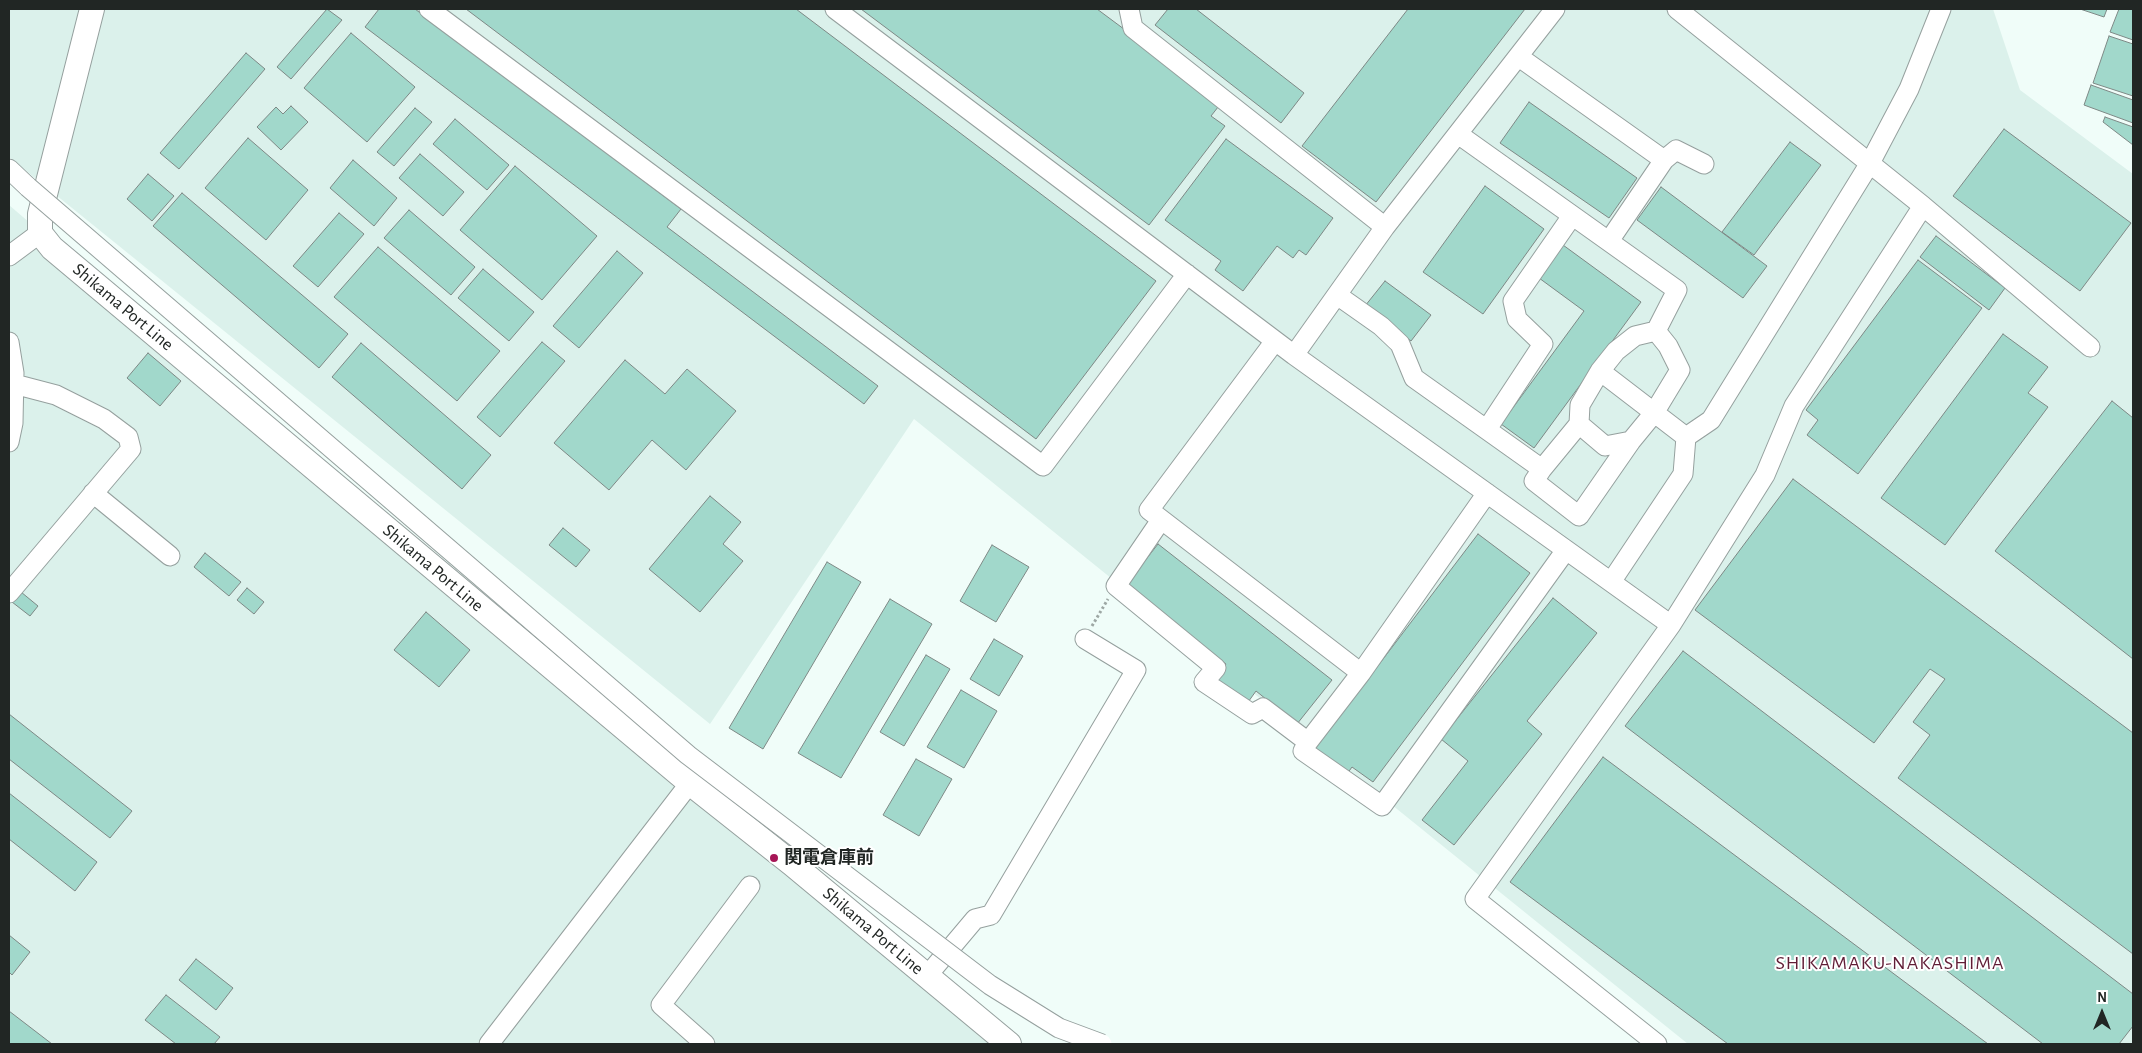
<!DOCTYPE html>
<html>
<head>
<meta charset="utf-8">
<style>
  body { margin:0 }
  #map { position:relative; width:2142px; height:1053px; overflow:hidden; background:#f0fdf9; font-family:"Alegreya Sans",sans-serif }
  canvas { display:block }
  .frame { position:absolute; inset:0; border:10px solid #212624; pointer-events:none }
  .north { position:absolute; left:2077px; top:988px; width:50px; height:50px; -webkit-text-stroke:4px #fff; paint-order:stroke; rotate:0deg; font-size:14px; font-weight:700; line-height:20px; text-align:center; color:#212624 }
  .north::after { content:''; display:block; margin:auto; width:18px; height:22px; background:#212624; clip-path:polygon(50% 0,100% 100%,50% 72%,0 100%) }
</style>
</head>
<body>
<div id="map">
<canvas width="2142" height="1053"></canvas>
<div class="frame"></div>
<div class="north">N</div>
</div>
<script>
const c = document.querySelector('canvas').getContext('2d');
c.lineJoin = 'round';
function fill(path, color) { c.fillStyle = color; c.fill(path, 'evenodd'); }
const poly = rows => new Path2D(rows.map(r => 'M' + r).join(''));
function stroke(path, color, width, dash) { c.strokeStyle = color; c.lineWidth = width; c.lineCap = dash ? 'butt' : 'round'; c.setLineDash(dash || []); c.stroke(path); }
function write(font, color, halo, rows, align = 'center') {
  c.font = font + ' "Alegreya Sans","Noto Sans JP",sans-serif'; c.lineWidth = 4; c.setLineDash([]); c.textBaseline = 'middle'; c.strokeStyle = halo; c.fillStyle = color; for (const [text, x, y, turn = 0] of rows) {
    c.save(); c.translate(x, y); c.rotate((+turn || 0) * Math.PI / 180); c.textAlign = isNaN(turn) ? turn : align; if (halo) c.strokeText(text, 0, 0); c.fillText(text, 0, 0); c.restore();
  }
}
const built = poly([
  [9,9,1993,9,2020,90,2133,174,2133,1044,1688,1044,914,419,710,724,9,157],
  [9,205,737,829,990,1044,9,1044]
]);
const building = poly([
  [327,9,342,20,291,79,277,67,327,9],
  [379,9,415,9,681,209,667,227,878,386,864,404,365,27,379,9],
  [466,9,796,9,1156,281,1036,439,466,9],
  [861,9,1097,9,1222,102,1211,116,1225,126,1149,225,861,9],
  [1168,9,1196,9,1304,93,1281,123,1155,25,1168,9],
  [1408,9,1525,9,1376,202,1302,146,1408,9],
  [2080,9,2107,9,2104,17,2080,9],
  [2119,9,2133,9,2133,40,2110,32,2119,9],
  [351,33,415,87,367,142,304,88,351,33],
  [2109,36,2133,44,2133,96,2093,83,2109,36],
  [246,53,265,69,179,169,160,153,246,53],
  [2091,85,2133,100,2133,123,2084,105,2091,85],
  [1529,102,1637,178,1609,218,1500,143,1529,102],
  [291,106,308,122,281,150,257,127,276,107,283,114,291,106],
  [415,108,432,122,394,166,377,152,415,108],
  [2105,117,2133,127,2133,145,2103,122,2105,117],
  [455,119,509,165,487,190,433,144,455,119],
  [2004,129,2131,223,2080,291,1953,196,2004,129],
  [248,138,308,190,266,240,205,188,248,138],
  [1226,139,1333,218,1306,255,1299,250,1293,258,1277,246,1243,291,1215,270,1221,261,1165,220,1226,139],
  [1790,142,1821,165,1754,255,1722,232,1790,142],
  [420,154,464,192,443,216,399,178,420,154],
  [353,160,397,198,374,226,330,188,353,160],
  [515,166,597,236,542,300,460,230,515,166],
  [148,174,174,196,152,221,127,199,148,174],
  [1485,186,1544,229,1483,314,1423,272,1485,186],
  [1661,187,1767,266,1743,298,1637,220,1661,187],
  [182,193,348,334,319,368,153,226,182,193],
  [409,210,475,267,451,295,384,238,409,210],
  [339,213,364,234,318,287,293,266,339,213],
  [1936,236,2005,288,1989,310,1920,257,1936,236],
  [1563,245,1641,302,1534,448,1501,424,1584,311,1539,278,1563,245],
  [378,247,500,351,457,401,334,297,378,247],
  [617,251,643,273,579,348,553,326,617,251],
  [1918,260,1982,308,1858,474,1807,435,1818,420,1806,410,1918,260],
  [483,269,534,312,509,341,458,298,483,269],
  [1385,281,1431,315,1411,341,1365,306,1385,281],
  [2003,334,2048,367,2028,393,2048,407,1945,545,1881,498,2003,334],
  [542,342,565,361,500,437,477,417,542,342],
  [361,343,491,455,462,489,332,377,361,343],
  [148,353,181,381,160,406,127,378,148,353],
  [625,360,665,394,687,369,736,411,686,470,652,440,609,490,554,443,625,360],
  [2112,401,2133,418,2133,659,1995,551,2112,401],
  [1793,479,2133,733,2133,954,1898,778,1930,735,1913,722,1945,679,1930,669,1874,743,1695,610,1793,479],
  [710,496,741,522,723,544,743,561,700,612,649,569,710,496],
  [563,528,590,550,576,567,549,545,563,528],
  [1478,534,1530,573,1373,782,1352,767,1347,774,1314,750,1478,534],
  [1158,544,1332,680,1297,724,1256,691,1246,705,1214,680,1226,664,1126,585,1158,544],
  [992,545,1029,567,996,622,960,601,992,545],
  [205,553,241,582,229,596,194,567,205,553],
  [827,562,861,582,763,749,729,728,827,562],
  [247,588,264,602,254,614,237,600,247,588],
  [21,592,38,606,30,616,12,602,21,592],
  [1553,598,1597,633,1527,721,1542,734,1454,845,1422,820,1468,761,1441,739,1553,598],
  [890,599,932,624,841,778,798,753,890,599],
  [426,612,470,650,439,687,394,650,426,612],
  [994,639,1023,656,999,696,970,679,994,639],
  [1683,651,2133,994,2133,1026,2119,1044,2043,1044,1625,726,1683,651],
  [926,655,950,669,904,746,880,732,926,655],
  [961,690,997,711,964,768,927,747,961,690],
  [9,714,132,811,110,838,9,759,9,714],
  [1603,757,1988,1044,1728,1044,1510,882,1603,757],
  [916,759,952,779,919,836,883,815,916,759],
  [9,793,97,862,75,891,9,839,9,793],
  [9,935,30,952,12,975,9,972,9,935],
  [196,959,233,988,216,1010,179,980,196,959],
  [166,995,220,1037,214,1044,176,1044,145,1020,166,995],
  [9,1011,52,1044,9,1044,9,1011]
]);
const path = poly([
  [1092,626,1108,599]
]);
const minor = poly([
  [429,9,1043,466,1187,274],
  [835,9,1294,355,1671,625],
  [1129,9,1133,28,1385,227],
  [1677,9,1923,206,2090,347],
  [1519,57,1664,160,1676,150,1704,164],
  [9,169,28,187],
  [1609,241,1664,160],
  [9,256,40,233],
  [1337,295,1381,326,1400,344,1414,378,1542,469,1534,481,1579,516,1631,441,1654,413,1680,370,1668,346,1656,331,1677,290,1458,134],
  [1275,341,1149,510,1361,673,1487,493],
  [9,342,14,373,13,423,9,442],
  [1294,355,1385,227,1555,9],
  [1600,371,1686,437,1711,420,1870,163,1909,89,1941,9],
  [1579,424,1605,446,1631,441],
  [1487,429,1543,344,1517,319,1513,301,1572,216],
  [1542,469,1579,424,1580,405,1600,371,1616,351,1635,336,1656,331],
  [93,493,170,556],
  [1161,520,1116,586,1216,668,1204,682,1252,714,1263,708,1308,742,1361,673],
  [1611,582,1683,474,1686,437],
  [9,593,131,449,128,437,104,419,56,395,14,384],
  [1308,742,1303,751,1382,806,1566,550],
  [927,976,975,919,991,915,1136,670,1085,639],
  [489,1044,690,783],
  [705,1044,661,1005,750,886],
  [1657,1044,1475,899,1671,625,1765,475,1794,406,1923,206]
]);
const major = poly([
  [92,9,40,214,40,233,52,248,690,783,791,863,1009,1044]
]);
const minorBridge = poly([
  [28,187,688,755,990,985,1059,1028,1102,1044]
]);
const markers = [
  [774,858,5,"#a61656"]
];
const streetNames = [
  ["Shikama Port Line",123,307,40],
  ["Shikama Port Line",433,568,40],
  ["Shikama Port Line",873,931,40]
];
const poiNames = [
  ["関電倉庫前",784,858]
];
const quarterNames = [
  ["SHIKAMAKU-NAKASHIMA",1890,963]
];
fill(built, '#dbf1eb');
fill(building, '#a1d8cb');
stroke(building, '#7e8986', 1);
stroke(minor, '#95a09e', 21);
stroke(major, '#95a09e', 26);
stroke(path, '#9da7a4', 3, [2.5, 2.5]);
stroke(minor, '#fff', 19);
stroke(major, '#fff', 24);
stroke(minorBridge, '#95a09e', 21, []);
stroke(minorBridge, '#fff', 19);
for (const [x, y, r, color] of markers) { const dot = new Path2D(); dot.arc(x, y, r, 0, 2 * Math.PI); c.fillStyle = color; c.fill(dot); stroke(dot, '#fff', 2); }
write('18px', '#212624', '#fff', streetNames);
write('bold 18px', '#212624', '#fff', poiNames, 'left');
c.letterSpacing = '1px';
write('20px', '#601d36', '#fff', quarterNames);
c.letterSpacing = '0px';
</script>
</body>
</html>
